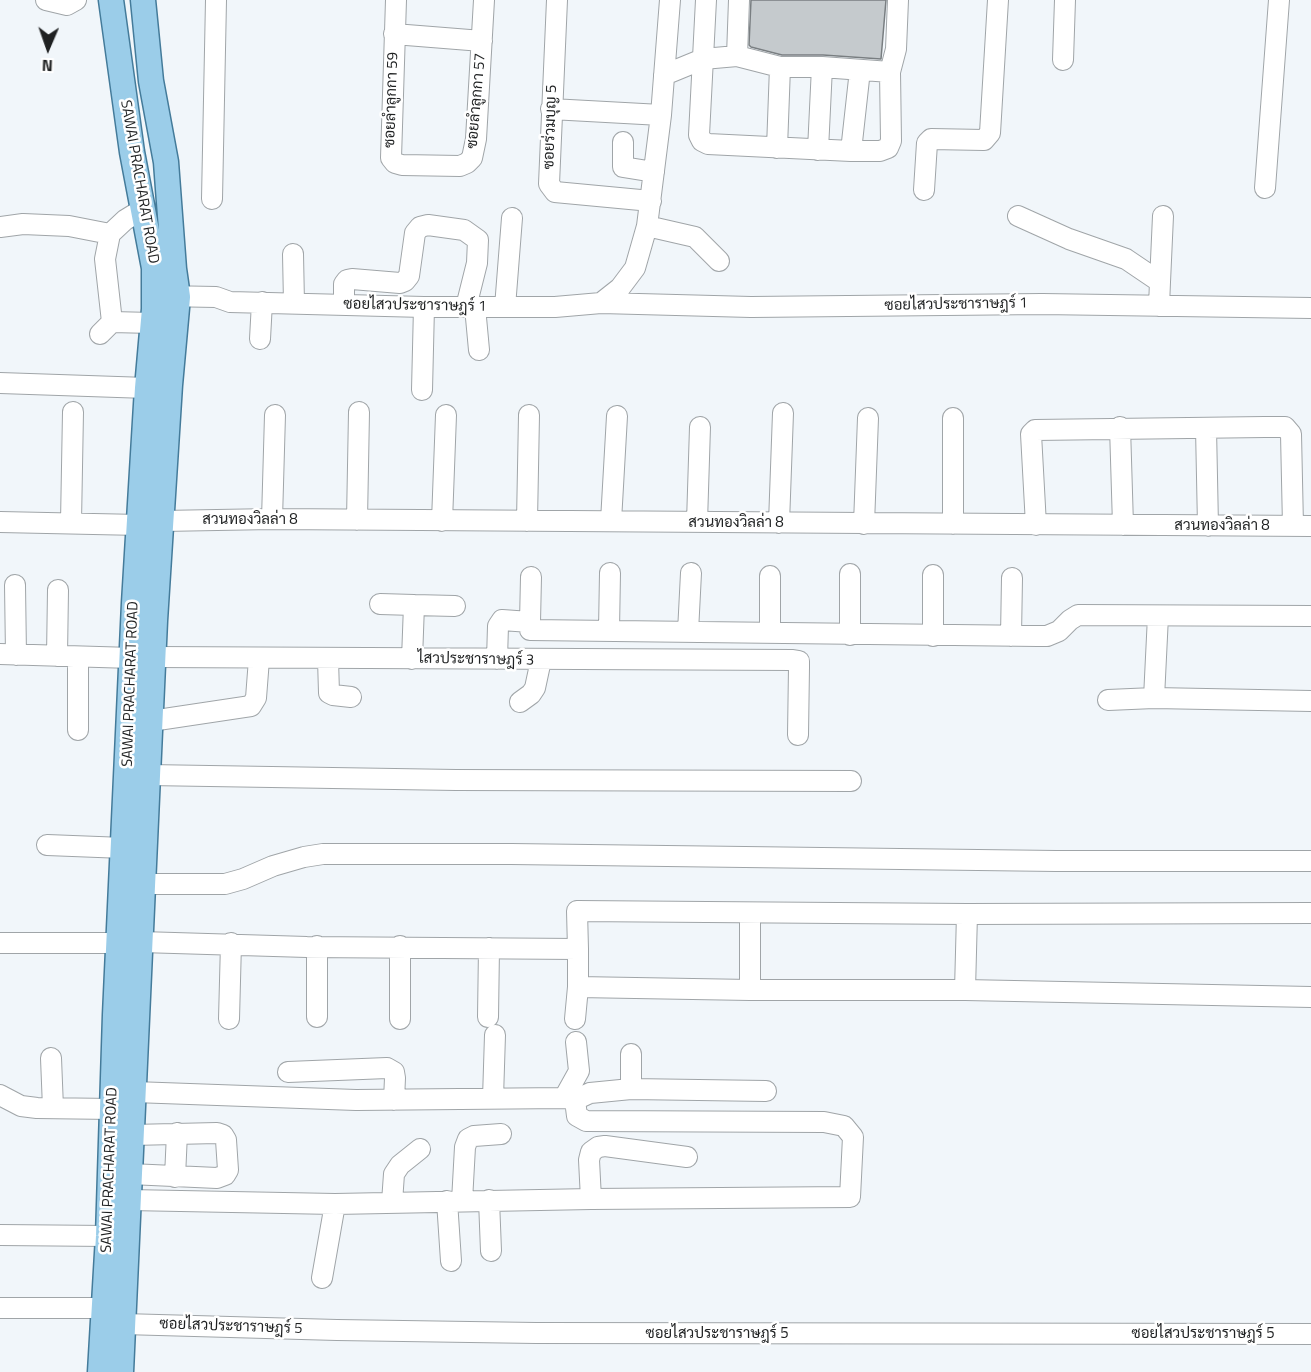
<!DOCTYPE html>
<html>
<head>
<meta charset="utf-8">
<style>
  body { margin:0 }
  #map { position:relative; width:1311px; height:1372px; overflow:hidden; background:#f1f6fa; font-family:"Titillium Web",sans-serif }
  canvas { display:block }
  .north { position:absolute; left:18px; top:18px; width:60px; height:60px; -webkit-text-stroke:4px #fff; paint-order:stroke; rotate:182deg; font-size:16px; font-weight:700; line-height:24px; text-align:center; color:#1f2122 }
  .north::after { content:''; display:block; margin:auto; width:21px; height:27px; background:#1f2122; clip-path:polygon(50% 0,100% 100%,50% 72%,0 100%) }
</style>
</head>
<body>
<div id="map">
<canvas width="1311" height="1372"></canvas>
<div class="north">N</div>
</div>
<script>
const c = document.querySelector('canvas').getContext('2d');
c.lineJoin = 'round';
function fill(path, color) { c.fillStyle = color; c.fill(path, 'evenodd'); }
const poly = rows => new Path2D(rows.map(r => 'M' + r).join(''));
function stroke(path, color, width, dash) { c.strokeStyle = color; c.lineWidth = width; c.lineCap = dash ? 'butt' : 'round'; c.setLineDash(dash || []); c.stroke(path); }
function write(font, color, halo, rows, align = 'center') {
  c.font = font + ' "Titillium Web",Sarabun,sans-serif'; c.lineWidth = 5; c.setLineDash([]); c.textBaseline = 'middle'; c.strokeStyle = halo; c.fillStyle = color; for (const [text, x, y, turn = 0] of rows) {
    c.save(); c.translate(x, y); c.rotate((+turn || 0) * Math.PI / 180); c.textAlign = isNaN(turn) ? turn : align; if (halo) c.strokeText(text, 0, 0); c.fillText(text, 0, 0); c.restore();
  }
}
const building = poly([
  [751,0,886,0,881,59,823,55,782,55,751,47,749,45,751,0]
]);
const minor = poly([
  [46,0,67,5,76,0],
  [396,0,391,158,395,163,402,165,460,166,467,163,472,158,476,139,484,0],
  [557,0,549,184,555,192,651,201],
  [706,0,699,135,702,141,708,144,851,151,880,151,888,148,891,141,890,72],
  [394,34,482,41],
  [737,56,739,0],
  [1063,60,1065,0],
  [664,75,703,59,737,56,780,67,822,67,890,72,896,49,898,0],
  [551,109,661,115],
  [623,142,623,167,654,172],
  [777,148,780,67],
  [818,150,822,67],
  [851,151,860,70],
  [1265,188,1279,0],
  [924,190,927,143,931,139,984,140,990,133,998,0],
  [212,199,216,0],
  [1018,216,1069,239,1126,259,1160,282,1159,306],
  [647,226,695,237,719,261],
  [0,227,23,224,69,226,110,234],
  [293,254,294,303],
  [1160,282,1163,216],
  [163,296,216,297,230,302,424,307,555,307,601,303,751,307,1042,304,1311,308],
  [601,303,620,288,635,268,647,226,661,115,670,0],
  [344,305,344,284,347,280,352,279,400,283,405,281,409,276,415,233,420,227,428,225,464,230,478,240,477,263,466,307],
  [475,307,479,350],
  [505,307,512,218],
  [112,322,105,259,110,234,125,220,143,209],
  [100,334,112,322,152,323],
  [260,339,262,302],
  [0,383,147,388],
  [422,390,424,307],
  [1120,427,1123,525],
  [1206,428,1208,526],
  [272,519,275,415],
  [357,520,359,412],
  [162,521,272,519,1311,526],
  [442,521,446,415],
  [527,521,529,415],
  [611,521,617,416],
  [0,522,140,525],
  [71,522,73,412],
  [697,522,700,427],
  [779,523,783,413],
  [864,524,868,418],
  [953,524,953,418],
  [1036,525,1031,434,1035,430,1265,427,1285,427,1291,434,1293,526],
  [933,575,933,636],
  [15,585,16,655],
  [380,604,414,605,412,659],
  [414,605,455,606],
  [530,622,530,630,1038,636,1047,636,1059,631,1070,620,1078,615,1311,616],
  [609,630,610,573],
  [688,632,691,573],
  [770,633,770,576],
  [850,635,850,574],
  [1011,636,1012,578],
  [0,654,132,658],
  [57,656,58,590],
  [78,657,78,730],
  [154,657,793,660,799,661,799,667,798,735],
  [328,659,329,693,333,695,351,697],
  [497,659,498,626,502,620,530,622,531,577],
  [1154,698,1158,616],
  [1108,700,1154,698,1311,701],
  [520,702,531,694,535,688,541,660],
  [151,721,251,706,256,698,259,659],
  [148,775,456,780,851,781],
  [47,845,124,848],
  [143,884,225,884,243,879,273,866,304,857,323,854,511,854,1056,861,1311,861],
  [141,942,307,947,578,949,577,911,967,914,1311,913],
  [0,943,119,943],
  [400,946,400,1019],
  [578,949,578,987,750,990,965,990,1311,997],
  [750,990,750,913],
  [965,990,967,914],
  [317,1017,317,946],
  [488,1017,489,948],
  [229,1019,231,943],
  [575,1019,578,987],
  [51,1058,53,1108],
  [288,1072,387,1068,394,1072,395,1078,394,1100],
  [631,1089,631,1054],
  [0,1095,21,1106,37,1108,113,1109],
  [493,1098,495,1035],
  [564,1098,579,1071,576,1042],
  [575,1100,590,1093,631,1089,766,1091],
  [130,1174,217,1178,225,1175,228,1170,226,1140,223,1135,217,1133,132,1135],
  [175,1177,177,1133],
  [591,1199,589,1160,591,1152,598,1147,605,1146,687,1157],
  [129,1200,335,1204,591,1199,850,1197,853,1137,844,1126,824,1122,586,1121,577,1116,575,1100,564,1098,356,1100,134,1092],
  [489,1200,491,1251],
  [447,1201,451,1261],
  [462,1201,465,1147,468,1139,474,1136,501,1134],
  [392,1202,394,1174,400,1165,420,1149],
  [0,1235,108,1236],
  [322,1278,335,1204],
  [0,1308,104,1308],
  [123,1324,337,1330,536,1333,1311,1334]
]);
const major = poly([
  [100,1372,108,1236,115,1015,134,603,147,388,154,309,154,268,132,152,111,0],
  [121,1372,155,621,170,385,178,297,174,269,166,162,151,81,143,0]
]);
const streetNames = [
  ["ซอยลำลูกกา 59",392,100,-88],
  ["ซอยลำลูกกา 57",477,101,-85],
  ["ซอยร่วมบุญ 5",551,127,-88],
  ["SAWAI PRACHARAT ROAD",139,182,80],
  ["ซอยไสวประชาราษฎร์ 1",956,305,-1],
  ["ซอยไสวประชาราษฎร์ 1",415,306,1],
  ["สวนทองวิลล่า 8",250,520],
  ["สวนทองวิลล่า 8",736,523],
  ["สวนทองวิลล่า 8",1222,526],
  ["ไสวประชาราษฎร์ 3",476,660,1],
  ["SAWAI PRACHARAT ROAD",131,684,-88],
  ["SAWAI PRACHARAT ROAD",110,1170,-88],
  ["ซอยไสวประชาราษฎร์ 5",231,1327,2],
  ["ซอยไสวประชาราษฎร์ 5",717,1334],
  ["ซอยไสวประชาราษฎร์ 5",1203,1334]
];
fill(building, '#c5cacd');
stroke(building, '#797e81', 1.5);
stroke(minor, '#a0a5a8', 22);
stroke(major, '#447b9a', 27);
stroke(minor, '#fff', 20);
stroke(major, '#9bcde9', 24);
write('15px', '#1f2122', '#fff', streetNames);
</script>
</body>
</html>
